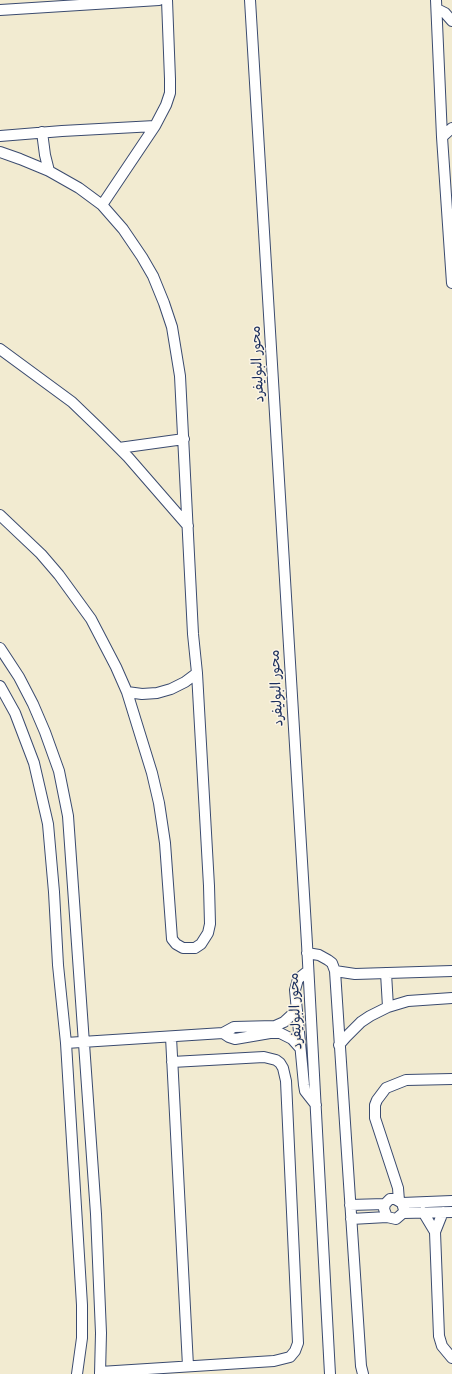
<!DOCTYPE html>
<html>
<head>
<meta charset="utf-8">
<style>
  body { margin:0 }
  canvas { display:block; background:#f2ebd1 }
</style>
</head>
<body>
<canvas width="452" height="1374"></canvas>
<script>
const c = document.querySelector('canvas').getContext('2d');
c.lineJoin = 'round';
const poly = rows => new Path2D(rows.map(r => 'M' + r).join(''));
function stroke(path, color, width, dash) { c.strokeStyle = color; c.lineWidth = width; c.lineCap = dash ? 'butt' : 'round'; c.setLineDash(dash || []); c.stroke(path); }
function write(font, color, halo, rows, align = 'center') {
  c.font = font + ' Pangolin,"Playpen Sans Arabic",sans-serif'; c.lineWidth = 3; c.setLineDash([]); c.textBaseline = 'middle'; c.strokeStyle = halo; c.fillStyle = color; for (const [text, x, y, turn = 0] of rows) {
    c.save(); c.translate(x, y); c.rotate((+turn || 0) * Math.PI / 180); c.textAlign = isNaN(turn) ? turn : align; if (halo) c.strokeText(text, 0, 0); c.fillText(text, 0, 0); c.restore();
  }
}
const minor = poly([
  [250,0,307,944,330,1374],
  [436,0,442,137,452,283],
  [437,9,445,13,452,21],
  [0,10,159,0],
  [42,132,45,155,49,171],
  [0,136,62,131,155,126],
  [442,137,452,128],
  [0,152,20,159,49,171,79,188,102,205,123,229,142,257,153,276,164,303,172,327,180,376,193,634,197,673,209,886,210,924,208,933,201,944,195,948,183,948,176,944,172,939,165,843,159,803,152,773,127,692,116,667,91,619,59,575,41,554,0,515],
  [102,205,155,126,166,105,170,93,170,79,167,0],
  [0,349,72,402,99,428,128,457,188,526],
  [119,448,184,439],
  [0,648,19,677,33,704,45,732,59,771,68,816,96,1214,101,1333,100,1374],
  [0,686,15,713,34,763,48,824,54,892,58,965,66,1043,82,1305,82,1338,77,1374],
  [127,692,142,694,157,693,171,689,185,682,197,673],
  [307,953,319,955,328,960,332,963,335,971,361,1366,363,1374],
  [308,971,298,979,295,990,304,1085,305,1091,316,1105],
  [335,971,355,974,452,971],
  [386,973,388,1007],
  [223,1033,229,1037,235,1039,270,1033,280,1033,292,1039,300,1048],
  [171,1037,188,1366],
  [66,1043,223,1033,234,1027,275,1026,284,1022,297,1010],
  [339,1045,346,1037,361,1022,370,1016,388,1007,408,1001,452,998],
  [399,1201,398,1188,375,1118,375,1105,377,1100,386,1088,406,1080,452,1079],
  [402,1203,452,1201],
  [350,1205,385,1204,390,1199,395,1199,402,1203,404,1210,403,1213,396,1219,387,1217,384,1209,385,1204],
  [423,1212,435,1232,439,1336,442,1346,452,1358],
  [403,1213,452,1212],
  [351,1219,387,1217],
  [435,1232,443,1212],
  [100,1372,274,1361,290,1357,295,1351,298,1343,286,1081,283,1068,280,1063,276,1060,264,1057,172,1062]
]);
const streetNames = [
  ["محور البوليفرد",258,364,-93],
  ["محور البوليفرد",277,688,-93],
  ["محور البوليفرد",296,1011,-93]
];
stroke(minor, '#3b4b6f', 12);
stroke(minor, '#fff', 10);
write('14px', '#1b2f5e', '#fcf5e5', streetNames);
</script>
</body>
</html>
